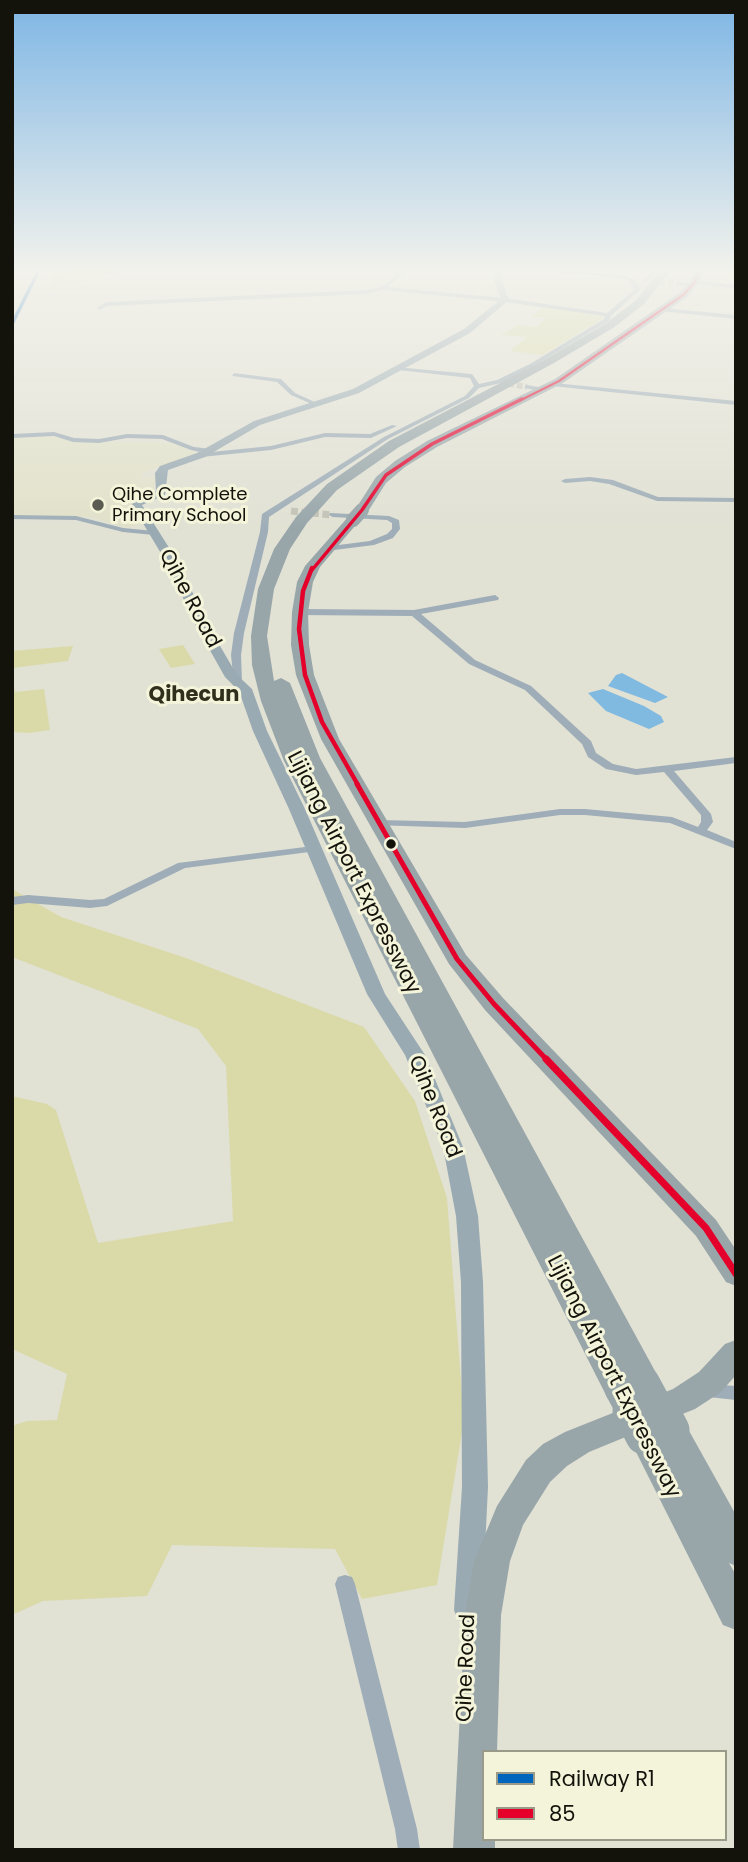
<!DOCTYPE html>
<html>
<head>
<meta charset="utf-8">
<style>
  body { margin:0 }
  #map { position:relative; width:748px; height:1862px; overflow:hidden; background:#e1e1d4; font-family:Poppins,sans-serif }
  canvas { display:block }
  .frame { position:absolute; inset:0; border:14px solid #13130b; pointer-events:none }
  .legend { position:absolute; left:482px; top:1750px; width:245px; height:91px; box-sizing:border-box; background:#f4f4db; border:2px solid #9a9a88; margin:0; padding:9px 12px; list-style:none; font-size:21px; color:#13130b }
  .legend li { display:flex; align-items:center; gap:14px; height:35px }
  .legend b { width:35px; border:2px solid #9a9a88 }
</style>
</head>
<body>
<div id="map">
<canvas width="748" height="1862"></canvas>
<div class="frame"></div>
<ul class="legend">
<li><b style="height:9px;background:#0065bd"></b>Railway R1</li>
<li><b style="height:9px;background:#e4002b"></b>85</li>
</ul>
</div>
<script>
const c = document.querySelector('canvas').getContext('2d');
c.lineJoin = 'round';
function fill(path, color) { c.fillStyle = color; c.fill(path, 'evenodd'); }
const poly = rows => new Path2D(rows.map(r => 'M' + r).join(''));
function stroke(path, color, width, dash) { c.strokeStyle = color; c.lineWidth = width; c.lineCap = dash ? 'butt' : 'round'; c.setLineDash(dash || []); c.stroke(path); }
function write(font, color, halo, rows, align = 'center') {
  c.font = font + ' Poppins,sans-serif'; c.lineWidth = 6; c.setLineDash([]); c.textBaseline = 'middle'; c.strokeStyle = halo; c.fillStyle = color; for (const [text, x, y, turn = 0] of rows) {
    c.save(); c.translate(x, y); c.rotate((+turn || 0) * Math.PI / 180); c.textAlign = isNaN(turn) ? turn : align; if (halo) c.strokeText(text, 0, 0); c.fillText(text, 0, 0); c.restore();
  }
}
const built = poly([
  [58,436,69,441,172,443,198,453,143,473,143,478,155,477,156,493,135,500,133,510,144,524,125,528,92,517,12,515,12,437]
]);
const green = poly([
  [69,268,131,268,49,291,54,273,65,273],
  [544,306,605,315,604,318,543,355,510,351,527,337,501,335,518,325,536,327,546,318,532,317],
  [183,645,195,664,171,668,159,649],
  [73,646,68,661,12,668,12,651],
  [12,677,15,692,44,689,50,730,29,733,12,732],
  [12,889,61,917,186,958,364,1027,415,1101,447,1198,464,1420,437,1585,362,1599,335,1549,172,1545,147,1596,43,1601,12,1615,12,1426,27,1421,57,1420,67,1374,12,1349,12,1096,47,1104,56,1110,98,1243,233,1221,226,1066,198,1029,12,957]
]);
const water = poly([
  [622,673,668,697,655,703,608,686,616,675],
  [603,689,644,706,661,716,664,722,649,729,606,711,588,693]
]);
const streetTunnelFar1 = poly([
  [651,281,679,284],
  [500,382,527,387]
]);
const streetTunnel = poly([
  [291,511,333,515]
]);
const street = poly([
  [395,268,401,268,402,274,388,287,505,298,607,313,634,290,629,281,622,278,517,268,623,275,633,279,639,285,640,290,611,316,609,321,534,366,501,383,479,388,469,398,388,439,269,517,268,532,244,633,241,655,242,682,237,685,234,684,231,655,234,633,260,532,262,514,384,437,465,396,474,386,470,378,398,370,396,367,472,374,479,384,497,380,530,364,604,319,605,316,505,302,383,290,366,294,107,306,100,310,97,308,106,302,366,290,381,287,390,281,396,274,395,268],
  [656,268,661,268,647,282,643,282,656,268],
  [695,280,736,285,736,289,693,283,695,280],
  [679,282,693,283,696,285,693,287,677,285,679,282],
  [663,308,736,315,736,319,661,311,663,308],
  [234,373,281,379,295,393,319,404,314,405,291,395,277,382,232,376,234,373],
  [554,383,736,401,736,405,552,386,552,384,554,383],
  [527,385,544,388,547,390,544,392,525,388,525,386,527,385],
  [392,425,397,426,371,438,325,437,271,450,201,457,197,455,204,453,191,450,162,439,127,438,99,443,73,442,54,436,12,438,12,434,54,432,74,438,99,439,127,434,163,435,194,447,211,449,211,452,271,446,325,433,370,434,392,425],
  [590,477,613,480,658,497,736,498,736,502,657,501,609,484,590,481,565,483,561,481,565,479,590,477],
  [330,513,389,516,399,520,400,529,393,538,374,545,326,551,322,549,323,547,370,541,387,534,392,529,392,523,387,520,333,517,329,515,330,513],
  [12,515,76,516,123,528,154,531,158,533,154,535,123,532,76,520,12,519,12,515],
  [495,595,499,598,498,600,421,614,475,660,531,686,591,741,596,753,613,764,636,769,736,757,736,763,674,771,711,814,713,822,707,830,736,842,736,849,670,823,585,815,560,815,465,828,374,825,372,823,378,820,465,822,560,809,585,809,672,817,698,827,701,822,701,815,664,772,636,775,606,769,588,757,582,744,525,690,469,664,412,616,300,615,296,612,300,609,414,610,495,595],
  [313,846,319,849,317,851,185,868,107,906,90,908,28,903,12,905,12,897,28,895,90,900,104,899,178,863,313,846],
  [705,1384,736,1386,736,1400,699,1396,696,1391,699,1386,705,1384],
  [345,1575,352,1577,355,1584,417,1829,420,1850,398,1850,395,1829,335,1584,338,1577,345,1575]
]);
const secondary = poly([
  [496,268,504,268,502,281,509,300,470,333,359,393,260,425,205,457,168,470,165,495,142,505,180,565,206,622,237,675,252,689,267,731,305,809,385,994,425,1055,463,1147,478,1216,483,1282,488,1487,482,1610,478,1620,468,1624,458,1620,454,1610,462,1487,461,1282,456,1216,443,1147,405,1055,367,994,289,809,253,731,239,691,225,677,194,622,168,565,132,505,135,499,156,491,155,473,160,466,197,453,254,421,353,389,464,329,501,299,494,281,496,268]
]);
const highway = poly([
  [663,268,673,268,644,304,613,328,554,363,399,447,337,490,307,523,290,549,274,589,267,636,274,681,281,678,290,683,320,758,661,1382,656,1392,645,1396,634,1392,630,1399,619,1403,608,1399,284,761,261,701,252,665,251,636,258,589,274,549,296,517,327,484,389,441,546,359,605,324,636,300,663,268],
  [696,268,706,268,699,283,687,297,563,383,437,447,405,467,386,483,367,513,357,513,355,510,376,477,395,461,427,441,555,379,679,293,690,282,696,268],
  [353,516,360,520,320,567,313,582,308,612,309,645,314,675,339,739,466,955,503,998,716,1220,736,1250,736,1286,726,1282,696,1236,485,1010,449,964,321,739,296,675,291,645,292,612,297,582,305,566,348,517,353,516],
  [736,1340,736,1375,721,1392,695,1409,675,1417,683,1420,736,1515,736,1566,729,1563,736,1575,736,1630,723,1625,628,1436,589,1452,567,1466,550,1482,523,1525,510,1561,501,1615,497,1752,484,1752,484,1839,495,1839,495,1850,453,1850,465,1615,474,1561,497,1506,526,1460,543,1444,565,1432,673,1389,699,1372,725,1344,736,1340]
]);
const highwayBridgeFar2 = poly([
  [353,520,362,510]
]);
const highwayBridgeFar1 = poly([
  [645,1382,662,1413],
  [619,1389,632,1413]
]);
const highwayBridge = poly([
  [631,1411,644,1436],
  [661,1411,671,1430]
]);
const bus1Far4 = poly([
  [519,401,559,381,683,295,694,283,701,268]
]);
const bus1Far3 = poly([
  [312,570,362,510,386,475,432,444,522,399]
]);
const bus1Far2 = poly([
  [312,568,303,591,299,629,305,675,322,722,358,785]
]);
const bus1Far1 = poly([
  [357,784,457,959,494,1004,548,1061]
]);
const bus1 = poly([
  [546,1059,706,1228,736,1274]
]);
const rail1 = poly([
  [12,324,40,268]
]);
const markers = [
  [98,505,7,"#5b5b51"],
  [391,844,6,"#13130b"]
];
const farPoinames = [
  ["Qihe Complete",112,495],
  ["Primary School",112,516]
];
const streetNames = [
  ["Qihe Road",189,599,62],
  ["Lijiang Airport Expressway",353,873,63],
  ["Qihe Road",434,1107,68],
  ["Lijiang Airport Expressway",613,1377,63],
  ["Qihe Road",467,1668,-88]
];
const farQuarternames = [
  ["Qihecun",194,696]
];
fill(built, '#e1e1ca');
fill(green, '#dadaa9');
fill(water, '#80bae0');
stroke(streetTunnelFar1, '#c2c2b6', 6, [6, 2.5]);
stroke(streetTunnel, '#c2c2b6', 7, [7, 3.5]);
fill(street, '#9eadb7');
fill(secondary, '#99aab3');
fill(highway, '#98a6aa');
stroke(highwayBridgeFar2, '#98a6aa', 14);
stroke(highwayBridgeFar1, '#98a6aa', 29);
stroke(highwayBridge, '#98a6aa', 37);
stroke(bus1Far4, '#e4002b', 2.5);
stroke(bus1Far3, '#e4002b', 3.5);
stroke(bus1Far2, '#e4002b', 4.5);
stroke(bus1Far1, '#e4002b', 5);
stroke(bus1, '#e4002b', 7);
stroke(rail1, '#0065bd', 3.5);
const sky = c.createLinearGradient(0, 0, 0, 529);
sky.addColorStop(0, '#7eb6e5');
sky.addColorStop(0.51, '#f2f2ec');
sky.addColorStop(1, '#f2f2ec00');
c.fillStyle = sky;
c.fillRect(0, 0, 748, 529);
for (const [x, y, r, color] of markers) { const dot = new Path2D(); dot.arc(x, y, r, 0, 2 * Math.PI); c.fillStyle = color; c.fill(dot); stroke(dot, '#f4f4db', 2.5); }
write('18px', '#13130b', '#f4f4db', farPoinames, 'left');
write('21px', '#13130b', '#f4f4db', streetNames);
write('bold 21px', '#2f2f1b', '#f4f4db', farQuarternames);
</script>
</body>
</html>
